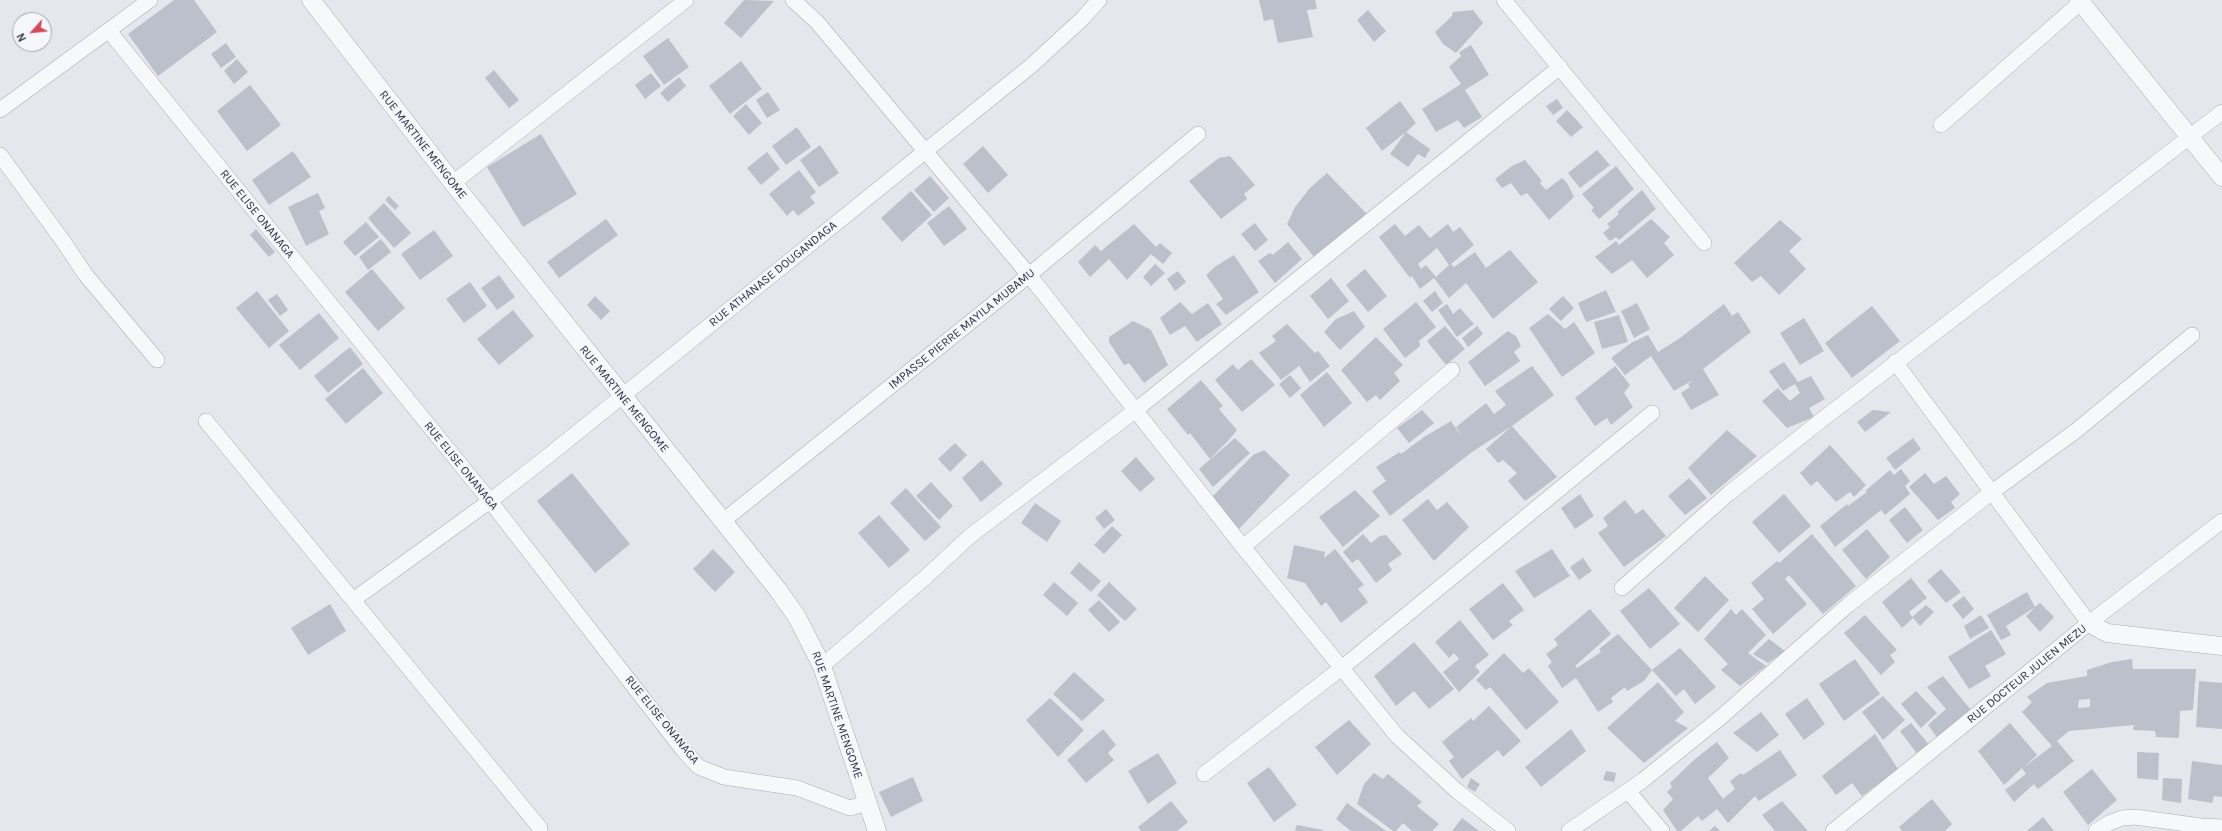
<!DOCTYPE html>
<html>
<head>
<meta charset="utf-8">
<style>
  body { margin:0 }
  #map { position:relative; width:2222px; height:831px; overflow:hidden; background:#e4e7ec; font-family:Karla,sans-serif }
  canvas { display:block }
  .north { position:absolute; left:12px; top:12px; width:40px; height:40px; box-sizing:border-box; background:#f4f6f9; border:1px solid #a4a8b1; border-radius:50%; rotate:243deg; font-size:11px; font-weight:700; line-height:16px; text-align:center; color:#2b3445 }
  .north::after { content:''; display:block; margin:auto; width:14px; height:18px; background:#d1495b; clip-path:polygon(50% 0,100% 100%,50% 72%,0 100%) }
</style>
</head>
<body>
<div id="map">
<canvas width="2222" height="831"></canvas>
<div class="north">N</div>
</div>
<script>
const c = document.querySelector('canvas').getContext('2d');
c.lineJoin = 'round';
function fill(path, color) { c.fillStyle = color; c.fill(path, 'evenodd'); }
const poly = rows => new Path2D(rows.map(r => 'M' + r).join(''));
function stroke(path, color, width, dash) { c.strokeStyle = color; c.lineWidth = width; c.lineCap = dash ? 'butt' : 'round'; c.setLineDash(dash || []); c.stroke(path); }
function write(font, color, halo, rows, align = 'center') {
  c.font = font + ' Karla,sans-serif'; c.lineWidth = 4; c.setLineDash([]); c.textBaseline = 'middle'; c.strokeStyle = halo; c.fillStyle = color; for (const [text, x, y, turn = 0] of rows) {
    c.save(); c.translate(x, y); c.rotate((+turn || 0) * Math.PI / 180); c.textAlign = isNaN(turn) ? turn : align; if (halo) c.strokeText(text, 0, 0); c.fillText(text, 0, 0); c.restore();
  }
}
const building = poly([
  [174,0,194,0,217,32,158,76,128,34],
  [744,0,774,1,741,38,724,23],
  [1259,0,1315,0,1317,9,1307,10,1313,37,1278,43,1273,19,1264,21],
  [1368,10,1386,31,1374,42,1357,20],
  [1473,10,1483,23,1456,53,1443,44,1435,32,1452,16,1453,12],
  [668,38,689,67,664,85,643,56],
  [226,43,236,57,221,68,211,54],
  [1471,45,1489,75,1465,90,1482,117,1464,128,1458,120,1436,132,1422,109,1461,84,1449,67,1461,56,1459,52],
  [237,59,248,72,234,84,224,71],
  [741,61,762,89,730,114,709,86],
  [494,70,519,100,509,108,485,78],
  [651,73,661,86,645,99,635,85],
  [679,77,686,86,668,102,660,93],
  [250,85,281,125,247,151,217,111],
  [768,92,780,110,767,118,756,100],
  [1557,99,1563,108,1553,115,1546,106],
  [1400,101,1416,123,1406,132,1430,149,1425,158,1418,154,1408,167,1390,154,1406,132,1382,151,1366,128],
  [746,104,762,123,749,135,733,116],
  [1567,110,1583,127,1571,137,1556,121],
  [797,127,811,147,786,165,772,146],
  [541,134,577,194,523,227,487,167],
  [820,145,839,173,819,187,800,160],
  [983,146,1008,175,988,193,963,164],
  [1597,150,1610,165,1580,188,1568,173],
  [293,151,311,177,269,205,252,180],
  [767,152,780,169,761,185,747,168],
  [1230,156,1255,185,1244,194,1247,199,1221,219,1189,181,1219,158],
  [1525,160,1542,181,1540,183,1546,190,1562,178,1567,183,1574,197,1549,220,1527,193,1521,196,1511,183,1502,188,1495,179,1512,166],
  [1616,166,1634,189,1599,219,1591,210,1594,208,1582,194],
  [799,170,816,192,810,197,815,203,798,216,793,210,787,216,769,194],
  [1327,173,1367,214,1315,258,1287,224,1295,207,1310,188],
  [930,176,949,198,934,212,914,190],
  [1642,190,1656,209,1619,240,1616,237,1610,241,1603,233,1610,227,1607,224,1619,214,1617,212],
  [911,191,932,215,902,242,881,218],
  [318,193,325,208,319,211,329,234,306,246,288,207],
  [389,196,399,206,395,210,385,200],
  [384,203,411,233,394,248,368,218],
  [949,206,967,229,944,246,927,223],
  [606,219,618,235,559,278,547,262],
  [1651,219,1670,237,1664,243,1674,255,1647,278,1632,260,1612,274,1595,257,1616,241,1619,245],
  [1780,220,1802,239,1789,251,1806,269,1779,295,1761,276,1752,282,1734,263],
  [366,222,379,237,355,256,343,242],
  [1255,223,1268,240,1255,251,1241,234],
  [1134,224,1156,247,1160,243,1172,253,1163,264,1151,254,1127,280,1109,259,1090,277,1078,262,1095,245,1101,251],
  [1395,224,1405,236,1419,225,1430,238,1448,224,1453,232,1460,227,1474,245,1451,264,1454,267,1475,252,1486,268,1510,250,1538,282,1493,319,1466,283,1449,298,1434,278,1420,289,1412,276,1410,278,1379,237],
  [1437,248,1449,265,1436,277,1426,265,1421,269,1418,264],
  [256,229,275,252,269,257,250,235],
  [434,230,453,256,420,280,401,254],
  [381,239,391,252,368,270,359,257],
  [1288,242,1302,259,1275,283,1258,261,1270,253,1273,255],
  [1234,255,1259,292,1226,315,1216,304,1223,299,1206,275,1216,266],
  [1155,264,1165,273,1151,286,1143,277],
  [372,269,405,308,378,331,345,292],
  [1365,269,1387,296,1368,312,1346,285],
  [1178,271,1186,282,1175,291,1167,279],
  [499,275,515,297,497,310,481,288],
  [1331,278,1349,301,1328,319,1310,296],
  [470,282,487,306,464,323,446,299],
  [1606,290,1616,312,1586,322,1578,303],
  [257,291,289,331,269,348,236,308],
  [1435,291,1443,303,1432,312,1423,301],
  [277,294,288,310,280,316,268,300],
  [595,296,610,311,601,320,587,305],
  [1563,296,1574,308,1561,321,1549,309],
  [1180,302,1192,314,1208,303,1222,324,1197,342,1185,326,1170,335,1160,318],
  [1416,302,1436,327,1419,341,1420,346,1405,358,1383,329],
  [1637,303,1650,329,1634,338,1621,311],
  [1447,304,1453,314,1460,308,1474,324,1457,337,1438,310],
  [1724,304,1732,316,1738,312,1751,332,1703,369,1719,395,1691,410,1681,393,1690,387,1688,384,1693,380,1674,391,1651,356,1625,375,1611,358,1631,343,1648,335,1658,352,1680,338],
  [1872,306,1900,341,1852,378,1825,343],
  [513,310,534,336,499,365,477,339],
  [1354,311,1365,327,1340,350,1324,332,1336,319],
  [319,313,339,338,300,370,279,345],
  [1548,314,1565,329,1574,322,1595,353,1562,377,1529,328],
  [1619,315,1628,342,1602,349,1594,322],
  [1804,318,1824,351,1800,365,1780,333],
  [1133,321,1151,330,1168,365,1144,383,1129,363,1124,365,1109,342,1109,337],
  [1287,324,1315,353,1318,351,1330,366,1310,382,1299,366,1281,380,1259,353,1276,341,1272,336],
  [1445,326,1465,349,1446,365,1427,341],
  [1477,326,1483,334,1468,347,1462,338],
  [1508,331,1516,336,1521,346,1514,352,1520,361,1485,386,1468,362],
  [1376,337,1403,365,1394,373,1400,381,1380,400,1376,395,1367,402,1341,370],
  [350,347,363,364,328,393,314,376],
  [1251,359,1275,385,1242,412,1215,380,1233,364,1238,370],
  [1784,362,1798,382,1811,376,1825,399,1809,408,1814,417,1787,428,1762,401,1778,388,1790,401,1800,393,1795,384,1783,391,1769,371],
  [1532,366,1554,395,1512,426,1557,477,1525,501,1508,481,1517,473,1503,460,1498,463,1486,449,1512,426,1472,452,1390,516,1372,491,1386,481,1376,467,1400,452,1401,454,1424,437,1451,421,1462,438,1456,427,1486,403,1494,414,1506,405,1495,391],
  [1615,366,1630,385,1624,393,1633,407,1611,425,1607,418,1595,426,1575,398],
  [363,368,383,393,346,424,325,399],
  [1327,372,1352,403,1324,427,1300,395],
  [1290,375,1301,388,1290,398,1279,384],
  [1201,380,1223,406,1219,409,1237,430,1227,442,1210,459,1190,433,1188,435,1167,409],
  [1422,410,1434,423,1409,443,1397,428],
  [1873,410,1891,412,1865,432,1857,422],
  [1727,430,1757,456,1711,495,1688,468],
  [1235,438,1250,453,1213,487,1199,469],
  [1913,438,1921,449,1895,470,1886,458],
  [955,443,967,455,950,472,938,459],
  [1830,445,1866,485,1854,497,1850,492,1836,502,1817,481,1811,486,1800,473],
  [1264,450,1290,475,1239,529,1211,498,1253,455],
  [1136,457,1155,479,1140,492,1121,471],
  [982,460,1003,484,981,502,962,478],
  [1901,469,1910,481,1905,486,1910,494,1885,515,1881,510,1835,547,1820,526,1847,504,1848,506,1867,492,1865,491,1890,470,1894,475],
  [572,473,630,544,595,573,537,501],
  [1925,473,1934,484,1946,476,1960,494,1951,502,1955,508,1938,520,1909,487],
  [1689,478,1707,498,1685,515,1668,496],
  [931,482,953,506,939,520,916,496],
  [906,488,941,527,925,541,890,503],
  [1355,490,1380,516,1343,547,1319,517],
  [1580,494,1594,516,1575,529,1561,508],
  [1784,494,1811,526,1779,553,1752,522],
  [1428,499,1437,510,1447,502,1469,527,1434,561,1402,520],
  [1625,500,1636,514,1643,509,1666,536,1624,567,1598,533,1608,526,1603,518],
  [1035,503,1061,521,1047,542,1021,523],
  [1905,507,1923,530,1907,543,1889,520],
  [1106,509,1115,520,1104,529,1095,518],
  [879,515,910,550,889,568,858,533],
  [1112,526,1122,535,1104,554,1094,545],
  [1867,529,1890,557,1866,579,1842,550],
  [1363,534,1371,543,1380,536,1386,535,1402,554,1388,564,1392,570,1376,583,1358,559,1352,563,1343,552],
  [1812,534,1856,586,1823,614,1789,575,1785,579,1807,604,1773,634,1752,609,1764,599,1751,583,1777,561,1779,563],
  [1294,545,1325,552,1324,558,1335,549,1364,585,1358,589,1368,602,1341,623,1326,602,1321,606,1305,583,1287,578],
  [713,549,735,572,715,592,693,569],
  [1552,549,1570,576,1534,598,1515,571],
  [1583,558,1592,571,1579,580,1570,567],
  [1079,562,1101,581,1091,592,1070,573],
  [1941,569,1961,592,1946,603,1927,581],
  [1705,576,1729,600,1698,632,1674,608],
  [1911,578,1927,598,1909,612,1912,617,1926,605,1934,612,1920,626,1913,618,1902,628,1882,602],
  [1054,582,1078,603,1067,616,1043,595],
  [1109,582,1137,609,1125,621,1097,595],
  [1503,583,1524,610,1509,621,1513,625,1493,640,1469,609],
  [1649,588,1680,624,1650,649,1620,611],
  [2027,592,2035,607,2040,603,2054,617,2040,632,2026,616,2035,607,2006,626,2011,635,2001,640,1987,615],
  [1964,596,1974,609,1963,619,1952,605],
  [1099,600,1120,622,1109,632,1088,610],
  [330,604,346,631,308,655,291,628],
  [1590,609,1611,634,1575,666,1577,668,1601,652,1599,649,1618,634,1652,670,1644,681,1627,691,1625,687,1611,698,1613,702,1598,712,1576,678,1562,688,1548,666,1552,662,1546,654,1558,645,1554,639],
  [1731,609,1736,615,1742,609,1766,635,1748,653,1766,666,1740,686,1721,670,1728,664,1704,639],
  [1865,615,1897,650,1890,655,1895,662,1881,675,1844,633],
  [1981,615,1989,628,1970,639,1964,626],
  [1460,620,1489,655,1475,666,1480,672,1459,692,1443,672,1459,659,1454,653,1449,658,1435,642],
  [1991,630,2006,654,1985,666,1991,676,1969,689,1948,657],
  [1769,639,1785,651,1768,663,1753,654],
  [1414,642,1454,689,1429,709,1414,691,1396,706,1374,676],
  [1680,648,1716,687,1695,704,1684,689,1676,696,1652,670],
  [1504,653,1523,673,1529,668,1559,702,1526,730,1490,687,1486,690,1476,680],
  [1855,659,1880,694,1844,721,1819,684],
  [2132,659,2133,669,2196,669,2193,710,2180,711,2179,738,2156,737,2155,731,2133,730,2134,725,2069,731,2057,741,2074,761,2038,789,2034,784,2014,802,2005,790,2026,774,2022,768,2004,785,1978,751,2010,723,2037,755,2024,767,2052,746,2022,712,2032,702,2027,697,2047,683,2087,676,2087,670,2112,662],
  [2090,699,2090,707,2078,708,2079,700],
  [1074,672,1105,700,1082,721,1053,694],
  [1943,676,1971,710,1938,739,1928,725,1946,709,1927,687],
  [2199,681,2222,683,2222,729,2196,727],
  [1658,682,1684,712,1675,721,1688,728,1644,763,1607,728],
  [1916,691,1937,713,1921,728,1901,704],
  [1883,696,1905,720,1883,740,1862,712],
  [1050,698,1084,730,1058,757,1026,720],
  [1807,698,1825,724,1804,740,1785,714],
  [1489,706,1521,741,1503,757,1498,750,1462,779,1449,761,1454,757,1442,742,1471,718,1473,721],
  [1761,712,1779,735,1757,752,1733,733],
  [1349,720,1371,744,1337,775,1315,747],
  [1911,723,1930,746,1918,755,1900,731],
  [1103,729,1116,745,1108,753,1114,760,1086,783,1067,760],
  [1571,729,1586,751,1541,787,1525,767],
  [1875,734,1898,769,1862,796,1852,783,1836,795,1822,776],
  [1717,742,1729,758,1708,778,1723,799,1735,789,1730,781,1741,773,1743,775,1780,750,1797,775,1759,801,1755,796,1728,823,1717,809,1702,821,1698,816,1681,831,1677,831,1663,810,1673,799,1667,792,1672,787,1670,783,1695,759],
  [2137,752,2159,753,2158,780,2137,778],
  [1158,753,1177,783,1148,804,1128,771],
  [2192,761,2222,765,2222,797,2214,796,2212,803,2188,799],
  [1269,767,1297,805,1274,822,1247,783],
  [2092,769,2117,800,2088,825,2063,792],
  [1606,771,1616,773,1614,782,1603,780],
  [1374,773,1383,779,1388,774,1422,802,1417,806,1439,824,1432,831,1412,831,1403,823,1396,831,1393,831,1357,804,1364,784],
  [913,777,923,801,891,817,879,792],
  [1471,778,1480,784,1475,792,1467,787],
  [2163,778,2182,779,2181,803,2162,800],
  [1932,799,1952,824,1945,831,1902,831,1899,827],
  [1171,801,1188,822,1177,831,1141,831,1138,827],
  [1782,801,1808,831,1775,831,1762,815],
  [1347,803,1386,831,1351,831,1336,819],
  [2043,817,2054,831,2027,831],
  [1462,818,1479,831,1452,831],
  [1297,825,1323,830,1323,831,1295,831],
  [1715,826,1720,831,1709,831]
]);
const minor = poly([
  [793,0,817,22,1029,275,1243,547,1397,736,1457,791,1508,831],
  [1504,0,1704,243],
  [109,31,490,501,683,750,699,767,724,777,797,788,850,808,867,803],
  [0,110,150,0],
  [1941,125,2083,0],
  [0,155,63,241,85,274,157,360],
  [453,183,686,0],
  [1895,362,2089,623],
  [206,421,540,828],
  [723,521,1029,275,1198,134],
  [1243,547,1452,370],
  [1622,588,1728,494,1819,422,2222,112],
  [353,600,490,501,548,456,1032,65,1082,19,1099,0],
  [822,666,927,576,970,536,1136,410,1560,67],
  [1204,774,1343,667,1652,413],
  [1628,791,1662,831],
  [1569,831,1642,781,1720,718,1848,605,1992,492,2077,430,2192,335],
  [1833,831,2089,623,2222,521],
  [2096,831,2109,823,2122,818,2135,817,2201,826,2222,827]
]);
const tertiary = poly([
  [311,0,453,183,778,590,797,617,822,666,877,831],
  [2079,0,2222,177],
  [2089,623,2107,633,2222,646]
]);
const streetNames = [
  ["RUE MARTINE MENGOME",423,145,52],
  ["RUE ELISE ONANAGA",257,214,51],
  ["RUE ATHANASE DOUGANDAGA",773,274,-39],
  ["IMPASSE PIERRE MAYILA MUBAMU",962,329,-39],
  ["RUE MARTINE MENGOME",624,399,51],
  ["RUE ELISE ONANAGA",461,466,51],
  ["RUE DOCTEUR JULIEN MEZU",2027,674,-39],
  ["RUE MARTINE MENGOME",837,715,71],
  ["RUE ELISE ONANAGA",662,720,51]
];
fill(building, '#bbc0ca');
stroke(minor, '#a9aeb7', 16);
stroke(tertiary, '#a9aeb7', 19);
stroke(minor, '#f7f8fa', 15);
stroke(tertiary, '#f7f8fa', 18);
write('12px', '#2b3445', '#f4f6f9', streetNames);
</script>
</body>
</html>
